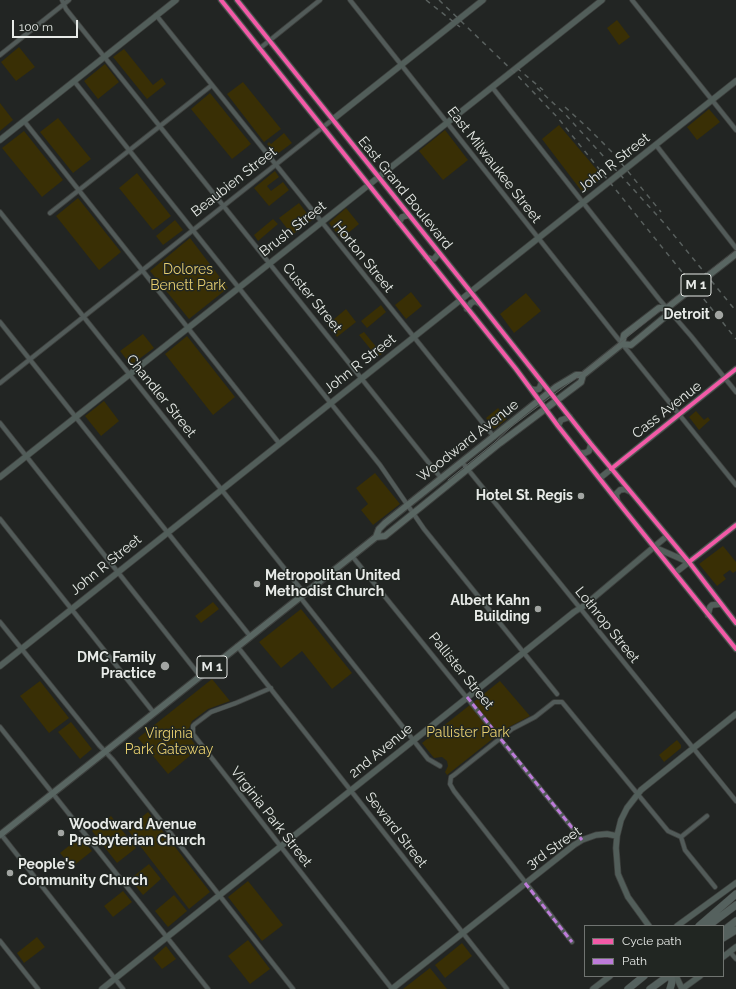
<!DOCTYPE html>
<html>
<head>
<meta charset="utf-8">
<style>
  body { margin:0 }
  #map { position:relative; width:736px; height:989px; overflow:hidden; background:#222523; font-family:Raleway,sans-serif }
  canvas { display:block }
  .legend { position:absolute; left:584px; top:925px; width:140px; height:52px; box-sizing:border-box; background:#212622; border:1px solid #707471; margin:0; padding:5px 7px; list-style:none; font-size:12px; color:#e7eae7 }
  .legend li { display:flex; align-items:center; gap:8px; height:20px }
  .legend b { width:20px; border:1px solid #707471 }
  .scale { position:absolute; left:12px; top:20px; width:66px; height:18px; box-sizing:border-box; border:2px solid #e7eae7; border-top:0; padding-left:5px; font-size:12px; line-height:14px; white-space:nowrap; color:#e7eae7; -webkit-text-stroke:3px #212622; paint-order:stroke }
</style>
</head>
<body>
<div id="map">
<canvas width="736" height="989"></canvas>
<ul class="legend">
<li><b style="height:5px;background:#f35aa7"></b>Cycle path</li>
<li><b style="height:5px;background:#bd7bd9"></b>Path</li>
</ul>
<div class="scale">100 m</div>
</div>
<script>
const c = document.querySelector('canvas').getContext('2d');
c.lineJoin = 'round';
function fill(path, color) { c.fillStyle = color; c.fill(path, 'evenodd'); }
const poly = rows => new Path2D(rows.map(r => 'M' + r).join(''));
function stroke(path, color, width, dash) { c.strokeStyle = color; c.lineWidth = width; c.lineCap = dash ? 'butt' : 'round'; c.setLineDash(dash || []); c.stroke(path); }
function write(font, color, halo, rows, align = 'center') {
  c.font = font + ' Raleway,sans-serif'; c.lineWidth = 3; c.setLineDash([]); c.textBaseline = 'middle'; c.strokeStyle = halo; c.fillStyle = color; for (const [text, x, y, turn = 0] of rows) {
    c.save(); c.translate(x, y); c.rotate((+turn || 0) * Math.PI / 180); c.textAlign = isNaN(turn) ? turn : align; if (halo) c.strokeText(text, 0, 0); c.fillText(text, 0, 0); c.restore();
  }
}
const green = poly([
  [617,20,630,37,619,45,607,28],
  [19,47,35,67,16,81,1,62],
  [124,49,153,85,162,78,166,84,147,99,113,57],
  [105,64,119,82,98,99,84,81],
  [243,82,281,129,264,142,227,94],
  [210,93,251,144,232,159,191,109],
  [0,103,13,120,0,131],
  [709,109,720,122,697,140,687,127],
  [58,118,91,159,73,173,40,132],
  [559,125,603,177,583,193,542,139],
  [445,130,468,160,443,180,419,151],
  [24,131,63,180,42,197,2,148],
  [284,133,292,143,276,155,267,144,269,142,271,144],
  [275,171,279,177,267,186,271,191,283,182,289,190,269,206,254,188],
  [137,173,171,216,153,230,119,188],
  [78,198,121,252,99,270,56,216],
  [299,203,312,220,292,235,279,218],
  [346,208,359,224,341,239,329,223],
  [273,219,278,224,258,241,254,235],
  [175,220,183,230,163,245,156,236],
  [190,238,228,288,189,319,150,271],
  [411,292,422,306,406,319,395,305],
  [526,293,541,311,514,333,500,314],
  [381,305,386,312,367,328,361,321],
  [346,309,356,322,337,337,327,325],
  [364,332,382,354,377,357,359,335],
  [143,334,154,348,131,365,120,351],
  [187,336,235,397,213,415,165,354],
  [104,401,119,421,101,436,85,416],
  [498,408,507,419,494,429,486,418],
  [696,411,704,420,708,417,710,420,699,430,689,417],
  [375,473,400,504,373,525,361,510,368,504,356,488],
  [723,546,736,562,736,571,733,573,730,570,723,575,726,579,717,586,699,564],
  [213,602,219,609,201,623,195,616],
  [301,609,352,673,332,689,302,651,281,668,259,642],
  [212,679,230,701,208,709,192,721,188,731,190,737,198,749,168,774,138,738],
  [40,681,69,718,49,733,20,696],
  [500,681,530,716,505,729,447,775,445,772,448,766,447,761,442,757,434,758,422,743],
  [71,722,92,749,80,759,58,732],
  [677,740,681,745,681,748,664,762,659,755],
  [148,812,210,892,189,909,127,829],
  [111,816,136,848,117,863,92,831],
  [80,837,92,851,72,867,60,853],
  [149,864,161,879,143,895,130,879],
  [248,881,283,925,262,941,228,897],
  [123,891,132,902,113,917,104,906],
  [174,895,187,911,168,927,155,911],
  [37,937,45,947,24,963,17,953],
  [248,940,270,969,250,984,228,956],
  [462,943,472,956,445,978,435,965],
  [166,946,176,959,162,969,153,958],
  [430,968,447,989,403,989]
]);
const street = poly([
  [62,0,66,9,441,478],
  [350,0,615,335,736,485],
  [632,0,736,130],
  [156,15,494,437],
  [259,49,320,0],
  [0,55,69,0],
  [74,81,380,465,424,529,557,694],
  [492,87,659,299,691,336,736,392],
  [24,121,279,443],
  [656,145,736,248],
  [0,212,304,593],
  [50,213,212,85],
  [0,322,250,636],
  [0,383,332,120],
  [0,423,200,676],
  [462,462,736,801],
  [0,519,154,713],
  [352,556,582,840],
  [300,597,414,741,428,759,440,766],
  [0,622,99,745,113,760,293,989],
  [237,646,507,989],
  [271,688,236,703,211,712,195,724,193,726,193,734,392,989],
  [0,727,208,989],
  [0,833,123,989],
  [681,837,685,850,715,887],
  [681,837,707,816],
  [0,941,38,989],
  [572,942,454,791,450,784,451,777,454,775,512,729,535,717,554,702,562,702,668,831,681,837],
  [730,952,736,959]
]);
const secondary = poly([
  [221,0,516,369,558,426,622,507,736,649],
  [237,0,474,296,591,444,689,562,736,623],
  [332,120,483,0],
  [0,140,176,0],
  [399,223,402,217,409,215],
  [426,257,431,259,434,259,438,254,438,251],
  [467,309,471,303,475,301,480,304],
  [531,389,535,390,539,389,542,382],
  [558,426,561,420,570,417],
  [580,453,585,453,589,451,591,444],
  [0,477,602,0],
  [600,478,736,369],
  [617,500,616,494,620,490,625,489,629,491],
  [656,548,686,561],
  [675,573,736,525],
  [708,615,710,607,712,605,721,604],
  [0,666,736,81],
  [649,926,628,897,618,874,616,848,617,836,621,820,627,808,641,790,736,714],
  [677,926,736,883],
  [723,957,736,947],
  [676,976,682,989],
  [102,989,498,673,574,612,585,605,667,536],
  [392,989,574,845,582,840,596,835,607,834,617,836],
  [593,989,610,976],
  [682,989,700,976]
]);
const primary = poly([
  [622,344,631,345,666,316,667,308],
  [376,537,379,529,385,523,533,405,556,387,576,375,583,375],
  [0,835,376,537,385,536,500,443,581,382,583,375,622,344,624,335,659,308,667,308,736,254]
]);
const highway = poly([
  [699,926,736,894],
  [708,926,736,905],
  [723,931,736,921],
  [723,938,736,930],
  [628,989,644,976],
  [650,989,668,976],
  [670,989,672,982,671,976]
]);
const tram = poly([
  [448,480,494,443,512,426,580,375,689,287,736,251]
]);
const rail = poly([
  [426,0,460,27],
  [439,0,517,75,558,118,736,339],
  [517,68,543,90],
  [537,88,565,114,664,223,736,311],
  [565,107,590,130,613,153,661,212]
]);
const quiet = poly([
  [467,697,582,840],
  [525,883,572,942]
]);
const cycleway = poly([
  [221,0,516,369,558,426,622,507,736,649],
  [237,0,474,296,591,444,689,562,736,623],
  [611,469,736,369],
  [689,562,736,525]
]);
const markers = [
  [719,315,5,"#a2a5a2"],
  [581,496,4,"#a2a5a2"],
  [257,584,4,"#a2a5a2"],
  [538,609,4,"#a2a5a2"],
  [165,666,5,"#a2a5a2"],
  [61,833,4,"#a2a5a2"],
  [10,873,4,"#a2a5a2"]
];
const shields = [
  [696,285,30],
  [212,667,30]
];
const shieldNames = [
  ["M 1",696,285],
  ["M 1",212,667]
];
const streetNames = [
  ["John R Street",614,163,-38],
  ["East Milwaukee Street",494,165,52],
  ["Beaubien Street",234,182,-38],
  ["East Grand Boulevard",405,193,51],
  ["Brush Street",293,229,-38],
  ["Horton Street",363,257,51],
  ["Custer Street",312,298,51],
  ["John R Street",360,364,-38],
  ["Chandler Street",161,396,51],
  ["Cass Avenue",667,410,-38],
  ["Woodward Avenue",468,441,-38],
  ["John R Street",106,565,-39],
  ["Lothrop Street",607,625,51],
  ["Pallister Street",461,671,51],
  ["2nd Avenue",381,751,-39],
  ["Virginia Park Street",271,817,52],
  ["Seward Street",396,830,52],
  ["3rd Street",554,848,-35]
];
const parkNames = [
  ["Dolores",188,270],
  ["Benett Park",188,286],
  ["Pallister Park",468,733],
  ["Virginia",169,734],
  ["Park Gateway",169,750]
];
const poiNames = [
  ["Detroit",710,315],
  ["Hotel St. Regis",573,496],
  ["Metropolitan United",265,576,"left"],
  ["Methodist Church",265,592,"left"],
  ["Albert Kahn",530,601],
  ["Building",530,617],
  ["DMC Family",156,658],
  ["Practice",156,674],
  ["Woodward Avenue",69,825,"left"],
  ["Presbyterian Church",69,841,"left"],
  ["People's",18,865,"left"],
  ["Community Church",18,881,"left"]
];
fill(green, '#392f05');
stroke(street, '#3e403e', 5.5);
stroke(secondary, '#3e403e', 7);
stroke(primary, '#3e403e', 8);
stroke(highway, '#3e403e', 8);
stroke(street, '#525b59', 4);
stroke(secondary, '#525e5a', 5.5);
stroke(primary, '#596662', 6);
stroke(highway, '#55615e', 7);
stroke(tram, '#59605e', 1);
stroke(rail, '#59605e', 1.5, [5, 5]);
stroke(quiet, '#bd7bd9', 3, [6, 3]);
stroke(cycleway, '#f35aa7', 4);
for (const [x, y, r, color] of markers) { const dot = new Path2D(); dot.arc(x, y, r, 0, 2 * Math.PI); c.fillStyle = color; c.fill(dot); stroke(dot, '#212622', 1.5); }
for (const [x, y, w] of shields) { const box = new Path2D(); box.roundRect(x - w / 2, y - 11, w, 22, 3); c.fillStyle = '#212622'; c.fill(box); stroke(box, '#e7eae7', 1); }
write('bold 13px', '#e7eae7', null, shieldNames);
write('14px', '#e7eae7', '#212622', streetNames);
write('14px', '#e6cd6e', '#212622', parkNames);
write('bold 14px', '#e7eae7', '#212622', poiNames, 'right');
</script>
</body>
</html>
